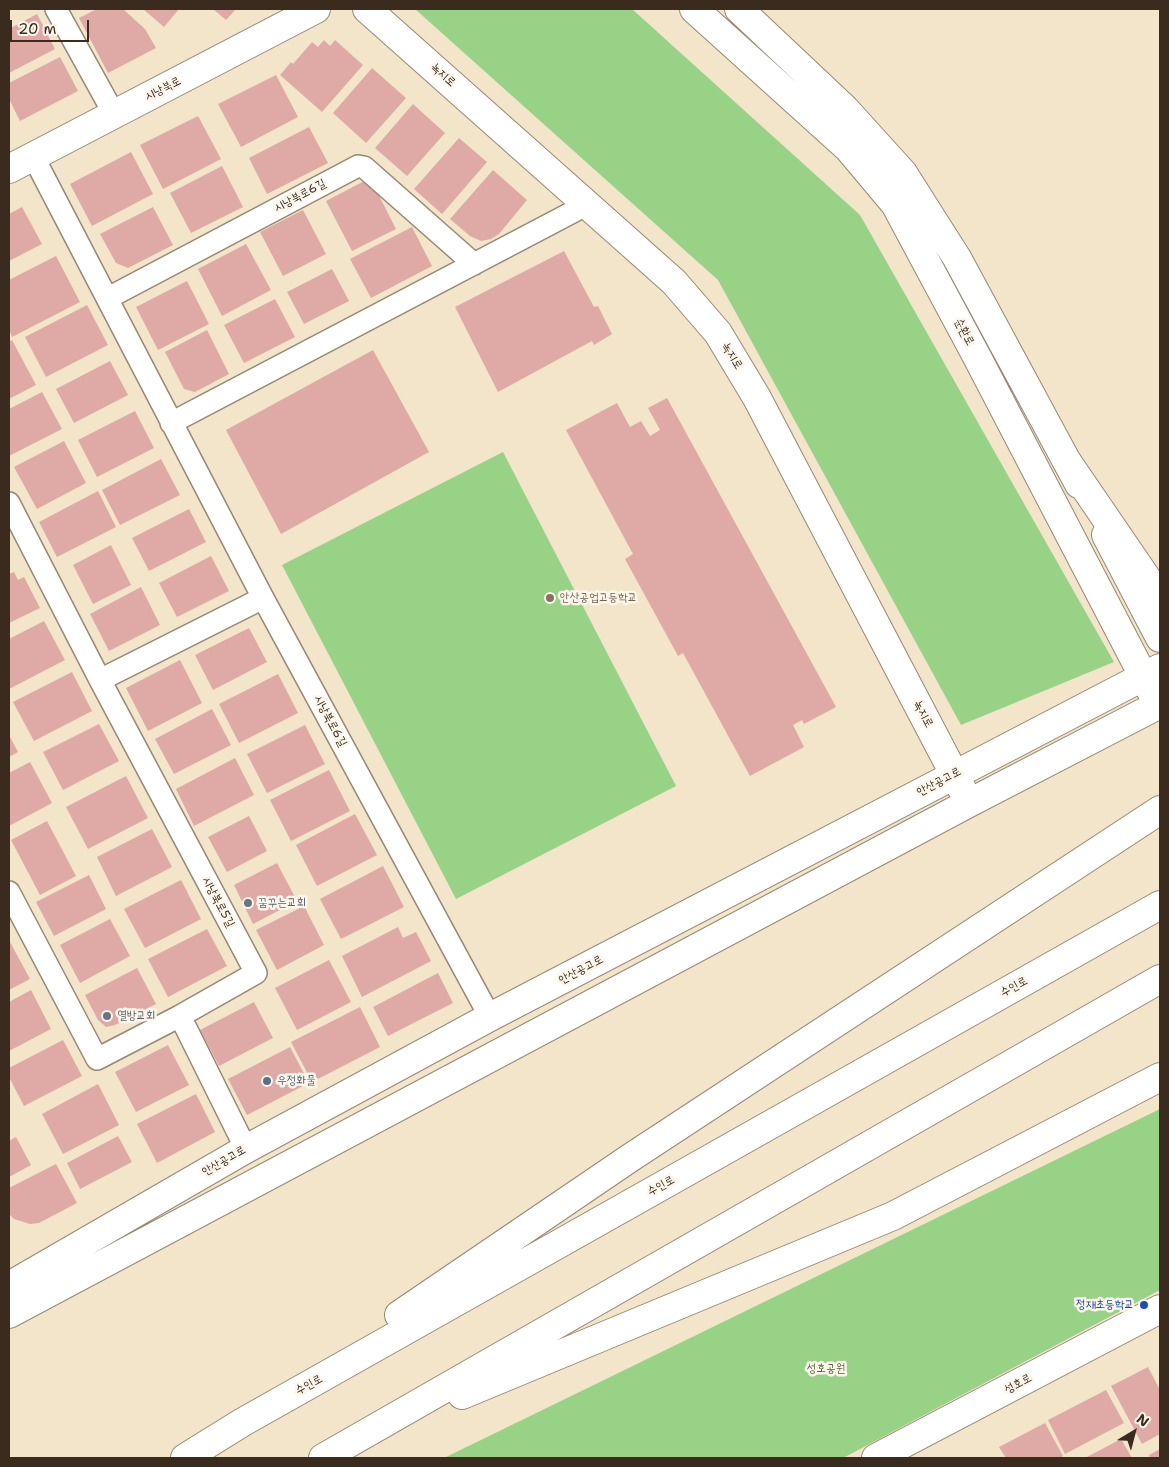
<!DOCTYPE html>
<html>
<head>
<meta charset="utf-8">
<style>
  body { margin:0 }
  #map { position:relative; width:1169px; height:1467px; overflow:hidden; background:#f2e5ca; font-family:"Shantell Sans",sans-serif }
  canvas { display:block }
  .frame { position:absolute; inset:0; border:10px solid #3b2a1e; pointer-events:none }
  .north { position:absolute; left:1109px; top:1407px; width:50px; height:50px; -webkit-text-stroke:4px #fbf7ec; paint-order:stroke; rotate:37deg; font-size:14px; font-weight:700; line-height:20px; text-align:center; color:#3b2a1e }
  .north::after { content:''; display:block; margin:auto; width:18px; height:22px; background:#3b2a1e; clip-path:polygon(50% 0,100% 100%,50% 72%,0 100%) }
  .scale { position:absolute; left:10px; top:20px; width:79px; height:22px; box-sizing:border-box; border:2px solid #3b2a1e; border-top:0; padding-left:6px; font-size:15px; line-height:18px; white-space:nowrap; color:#3b2a1e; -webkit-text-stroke:4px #fbf7ec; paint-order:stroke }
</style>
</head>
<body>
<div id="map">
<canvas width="1169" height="1467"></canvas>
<div class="frame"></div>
<div class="north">N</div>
<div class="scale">20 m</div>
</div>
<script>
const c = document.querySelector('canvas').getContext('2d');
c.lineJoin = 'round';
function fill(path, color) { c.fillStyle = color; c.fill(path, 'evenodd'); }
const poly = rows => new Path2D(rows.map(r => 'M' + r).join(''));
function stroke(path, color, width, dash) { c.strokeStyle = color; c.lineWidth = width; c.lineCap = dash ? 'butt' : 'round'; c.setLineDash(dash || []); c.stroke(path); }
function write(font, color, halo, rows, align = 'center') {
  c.font = font + ' "Shantell Sans","Poor Story",sans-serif'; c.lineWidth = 5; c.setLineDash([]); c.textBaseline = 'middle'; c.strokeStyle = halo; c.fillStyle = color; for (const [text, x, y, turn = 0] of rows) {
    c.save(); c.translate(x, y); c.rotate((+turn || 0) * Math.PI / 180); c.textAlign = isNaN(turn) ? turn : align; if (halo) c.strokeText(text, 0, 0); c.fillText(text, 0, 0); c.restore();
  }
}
const green = poly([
  [415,9,632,9,860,215,1114,662,961,725,718,280],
  [503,452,676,786,456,899,282,565],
  [1160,1109,1160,1290,843,1458,444,1458]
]);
const building = poly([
  [97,9,123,9,145,29,156,48,108,73,79,18],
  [143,9,179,9,164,27],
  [213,9,236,9,226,20],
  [37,14,55,49,9,73,9,29],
  [324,40,330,46,335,40,363,65,322,112,280,75,291,62,293,64,312,42,318,47],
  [60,57,78,91,20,121,9,99,9,83],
  [372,68,406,98,366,143,333,113],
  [276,75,298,117,241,147,218,104],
  [413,104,445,133,407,176,375,148],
  [198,116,221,159,163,189,140,145],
  [309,127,328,163,267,194,249,158],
  [459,138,487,162,442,214,414,189],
  [131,152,153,194,92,226,70,184],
  [222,166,243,207,191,233,170,193],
  [493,170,527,200,499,234,491,239,481,241,470,236,450,219],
  [370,178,396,229,352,251,326,201],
  [22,207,42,244,9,261,9,214],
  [153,207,173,245,128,268,116,263,100,234],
  [303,210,326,254,283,276,260,232],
  [412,227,432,266,371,298,350,259],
  [246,244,271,290,222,316,198,269],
  [564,251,594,307,598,306,612,334,594,345,592,341,498,392,455,307],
  [56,256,80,302,12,337,9,329,9,280],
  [332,269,349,301,304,324,287,292],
  [187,281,209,324,158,350,136,307],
  [275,299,295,337,244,363,224,325],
  [87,305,108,345,46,377,25,337],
  [207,330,229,374,195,392,184,389,165,352],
  [12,340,36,385,9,399,9,342],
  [373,350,429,452,281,534,226,430],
  [110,361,128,395,74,423,56,389],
  [42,392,62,429,9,456,9,409],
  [667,398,836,707,804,724,802,720,793,725,804,747,750,776,683,653,678,656,625,559,633,554,566,430,617,403,630,427,641,421,650,436,660,430,648,408],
  [135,411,154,448,97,477,78,440],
  [64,441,86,483,37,509,14,467],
  [161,459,180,495,120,525,102,490],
  [98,491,116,527,57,557,39,522],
  [189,509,206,542,149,571,132,538],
  [111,545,131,585,93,604,73,565],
  [211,556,229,591,177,617,159,583],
  [14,572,18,580,24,577,40,608,9,623,9,574],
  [141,587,160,625,109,651,90,614],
  [44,621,65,660,9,689,9,639],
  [249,628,267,662,213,690,195,655],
  [180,660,202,703,148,731,126,688],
  [72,672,92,711,34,741,13,702],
  [278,674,298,713,239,743,219,704],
  [212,709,231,745,174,774,155,739],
  [99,724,119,761,63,790,43,752],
  [305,725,325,764,267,793,247,754],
  [9,735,18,752,9,757],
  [235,758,254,795,194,826,176,789],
  [30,762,52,803,9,826,9,773],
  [329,770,350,811,291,841,270,800],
  [126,776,148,818,88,849,66,807],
  [355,814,377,855,317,886,296,845],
  [249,816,267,851,227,872,208,837],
  [47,821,76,876,40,895,11,840],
  [152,829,172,867,116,896,97,857],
  [277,863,297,901,253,924,234,885],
  [383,866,404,907,341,939,320,899],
  [89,875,106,909,54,936,36,902],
  [181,880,201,919,145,948,124,909],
  [304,906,324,945,277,970,256,930],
  [110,919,130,956,80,983,60,945],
  [398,927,403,938,416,932,431,961,362,997,342,956],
  [207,929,227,966,168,997,148,959],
  [9,942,10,942,30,979,9,990],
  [329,960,351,1002,297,1030,275,988],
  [137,968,156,1004,115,1025,106,1027,98,1020,85,995],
  [438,973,453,1003,388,1036,373,1007],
  [31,990,51,1029,9,1051,9,1002],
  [254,1002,273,1038,219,1066,200,1030],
  [360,1007,380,1047,312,1082,291,1042],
  [63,1040,82,1076,24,1106,9,1077,9,1068],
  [168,1045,189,1085,136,1112,115,1072],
  [290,1047,309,1083,247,1115,228,1079],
  [98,1084,119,1125,63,1154,42,1114],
  [196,1094,215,1132,157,1163,137,1124],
  [118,1136,132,1162,80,1189,67,1163],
  [16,1137,31,1165,9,1177,9,1141],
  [56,1164,77,1203,39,1223,30,1224,14,1219,9,1214,9,1188],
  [1148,1367,1160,1390,1160,1434,1142,1444,1111,1386],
  [1106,1390,1124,1423,1065,1454,1048,1420],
  [1045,1423,1063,1456,1060,1458,1006,1458,999,1447],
  [1121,1439,1132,1458,1085,1458],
  [1160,1449,1160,1458,1150,1458,1149,1455]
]);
const street = poly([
  [56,9,114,114],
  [33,156,263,598,490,1017],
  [108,298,358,166,364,167,474,264],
  [171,423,588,204],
  [9,503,100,680,256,973,180,1016,97,1059,9,892],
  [100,680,263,598],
  [180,1016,246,1149]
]);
const secondary = poly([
  [367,9,674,282,718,333,757,398,962,789],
  [694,9,848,148,895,204,977,357,1151,691],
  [739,9,845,109,903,173,957,258,1079,484],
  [9,169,316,9],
  [1106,535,1160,638],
  [9,1286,246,1149,490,1017,1160,668],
  [9,1314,969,803,1160,704],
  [876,1458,1160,1309]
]);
const primary = poly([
  [1068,463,1148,580,1160,595],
  [399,1315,630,1158,1160,810],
  [462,1395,893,1216,1160,1077],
  [185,1458,243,1422,1160,905],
  [323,1458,1160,979]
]);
const markers = [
  [550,598,5,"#8d6e63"],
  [248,903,5,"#6b7280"],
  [107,1016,5,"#6b7280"],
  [267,1081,5,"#5c6f8a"],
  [1144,1305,5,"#1a4fb4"]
];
const streetNames = [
  ["녹지로",443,75,42],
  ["시낭북로",163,89,-27],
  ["시낭북로6길",300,196,-28],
  ["순환로",964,332,62],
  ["녹지로",732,356,59],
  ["녹지로",923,714,62],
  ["시낭북로6길",330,721,62],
  ["안산공고로",939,782,-28],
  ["시낭북로5길",218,902,62],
  ["안산공고로",581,970,-28],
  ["수인로",1014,987,-29],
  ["안산공고로",224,1161,-30],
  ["수인로",661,1186,-29],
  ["성호로",1018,1384,-28],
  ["수인로",309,1385,-29]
];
const educationNames = [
  ["안산공업고등학교",560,598]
];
const worshipNames = [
  ["꿈꾸는교회",258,903],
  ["열방교회",117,1016]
];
const serviceNames = [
  ["우정화물",277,1081]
];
const transitNames = [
  ["정재초등학교",1134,1305]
];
const parkNames = [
  ["성호공원",826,1369]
];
fill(green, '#97d286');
fill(building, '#dfa9a5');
stroke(street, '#968874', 24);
stroke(secondary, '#968874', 30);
stroke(primary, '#968874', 30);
stroke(street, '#fff', 21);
stroke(secondary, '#fff', 28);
stroke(primary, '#fff', 28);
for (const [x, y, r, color] of markers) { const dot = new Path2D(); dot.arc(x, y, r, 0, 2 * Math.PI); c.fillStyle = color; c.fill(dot); stroke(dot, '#fbf7ec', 2); }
write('12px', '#3b2a1e', '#fbf7ec', streetNames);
write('12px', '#785e54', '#fbf7ec', educationNames, 'left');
write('12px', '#5b616d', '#fbf7ec', worshipNames, 'left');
write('12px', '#4e5e75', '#fbf7ec', serviceNames, 'left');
write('12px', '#164399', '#fbf7ec', transitNames, 'right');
write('12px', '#575c3d', '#fbf7ec', parkNames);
</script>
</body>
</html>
